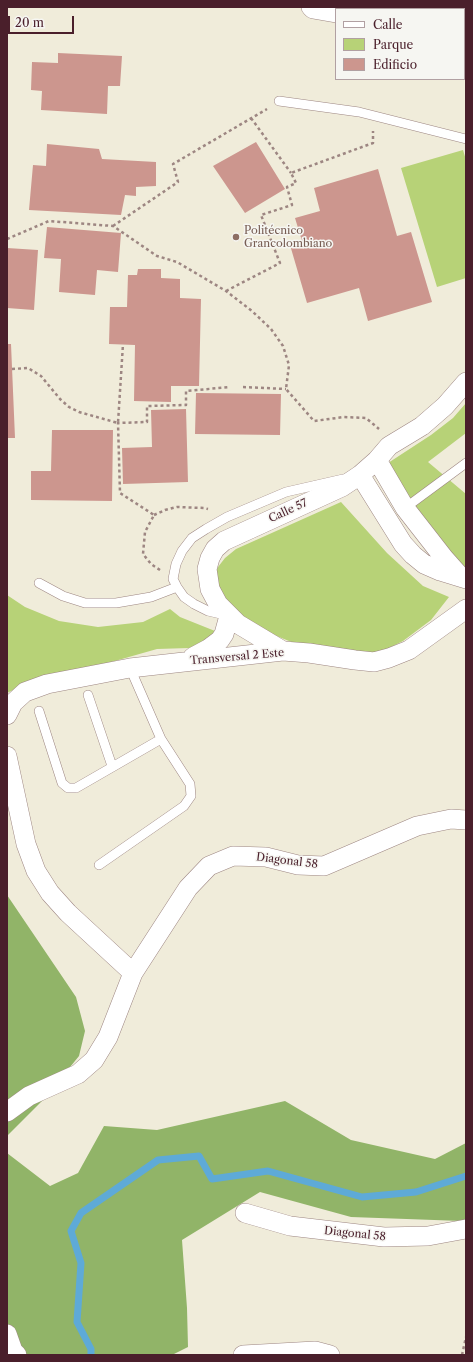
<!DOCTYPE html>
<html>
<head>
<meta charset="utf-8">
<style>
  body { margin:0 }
  #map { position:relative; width:473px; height:1362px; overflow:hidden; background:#f0ecda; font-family:"Libre Caslon Text",serif }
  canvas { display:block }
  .frame { position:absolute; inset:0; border:8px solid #4a1f2b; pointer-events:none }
  .legend { position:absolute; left:335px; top:8px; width:130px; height:72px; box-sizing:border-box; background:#f6f6f2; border:1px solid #b1a0a2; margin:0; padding:5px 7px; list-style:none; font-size:12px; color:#4a1f2b }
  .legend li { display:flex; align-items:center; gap:8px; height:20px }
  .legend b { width:20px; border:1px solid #b1a0a2 }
  .scale { position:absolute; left:8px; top:16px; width:66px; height:18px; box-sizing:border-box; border:2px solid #4a1f2b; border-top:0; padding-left:5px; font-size:12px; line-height:14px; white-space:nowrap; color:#4a1f2b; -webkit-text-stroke:3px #f6f6f2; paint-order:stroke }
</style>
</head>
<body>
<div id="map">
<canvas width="473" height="1362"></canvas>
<div class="frame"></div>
<ul class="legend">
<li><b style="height:5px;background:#fff"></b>Calle</li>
<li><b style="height:11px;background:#b7d277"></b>Parque</li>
<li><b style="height:11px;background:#cc968e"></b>Edificio</li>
</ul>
<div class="scale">20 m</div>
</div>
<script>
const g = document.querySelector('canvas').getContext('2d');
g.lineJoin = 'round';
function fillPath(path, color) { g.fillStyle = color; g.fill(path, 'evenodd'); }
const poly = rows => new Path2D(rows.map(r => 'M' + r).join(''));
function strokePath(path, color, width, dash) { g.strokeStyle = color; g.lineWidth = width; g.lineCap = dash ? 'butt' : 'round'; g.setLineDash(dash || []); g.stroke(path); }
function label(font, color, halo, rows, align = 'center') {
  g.font = font + ' "Libre Caslon Text",serif'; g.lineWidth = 3; g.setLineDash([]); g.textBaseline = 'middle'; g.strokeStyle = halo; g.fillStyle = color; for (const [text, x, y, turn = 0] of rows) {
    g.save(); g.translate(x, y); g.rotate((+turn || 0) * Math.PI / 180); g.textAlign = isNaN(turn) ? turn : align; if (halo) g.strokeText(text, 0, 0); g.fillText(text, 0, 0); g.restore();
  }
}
fillPath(poly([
  [463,150,466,160,466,278,437,287,401,168],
  [466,403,466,433,428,462,466,494,466,568,454,563,385,465,431,435,453,418],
  [341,502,387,553,423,586,449,597,431,620,403,641,379,653,349,654,304,647,259,629,228,609,213,581,218,567,225,558,236,549],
  [7,595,25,607,59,621,98,627,143,622,170,609,180,617,215,631,204,643,189,648,157,649,13,690,7,693]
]), '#b7d277');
fillPath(poly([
  [396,7,466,7,466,36,464,35,464,9,404,9],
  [7,895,76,997,85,1031,79,1056,45,1098,7,1136],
  [285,1101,351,1140,435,1159,466,1143,466,1220,462,1221,351,1217,260,1192,182,1240,187,1308,188,1347,172,1355,7,1355,7,1153,50,1186,78,1173,104,1126,157,1130]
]), '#91b468');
strokePath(poly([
  [91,1355,91,1349,77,1322,81,1263,71,1231,81,1213,158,1160,199,1156,212,1179,268,1171,362,1197,416,1192,466,1176]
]), '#5eaad7', 7);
fillPath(poly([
  [58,53,122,56,120,86,108,86,107,114,41,110,42,91,31,90,32,62,58,63],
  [256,142,285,189,245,213,213,166],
  [47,144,99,149,102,159,156,162,156,186,136,187,136,196,125,195,121,215,29,210,33,165,46,166],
  [378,169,397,236,411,232,432,302,368,321,359,288,307,303,290,245,302,241,295,218,320,211,314,188],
  [47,227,121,233,118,272,97,270,95,295,59,292,61,259,44,258],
  [7,248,38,250,34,310,7,308],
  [138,269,161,269,161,278,180,279,180,298,201,299,199,386,171,386,171,402,134,401,135,345,109,344,110,307,127,307,128,275,137,275],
  [7,344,11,344,15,438,7,438],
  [196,393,281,394,280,435,195,434],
  [186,409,188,482,123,484,122,448,152,447,151,410],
  [52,430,113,430,112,501,31,500,31,471,51,471]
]), '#cc968e');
const service = poly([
  [279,101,359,112,466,139],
  [405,508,466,463],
  [39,583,63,596,85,603,116,603,151,597,177,587],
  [225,615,208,611,194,604,184,597,177,587,173,579,176,564,182,551,192,538,206,529,227,517,286,492,343,479],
  [88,695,112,766],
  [39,711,62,783,68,788,76,788,161,739,130,668],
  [99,865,184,806,191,796,190,784,161,739]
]);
const minor = poly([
  [311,7,313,9,336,13],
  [464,53,466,54],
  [377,460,405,508,444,558,460,576],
  [360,475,403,544,413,555,424,564,440,571,466,579],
  [283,651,238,624,218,604,210,589,207,569,210,558,215,549,224,541,342,487,360,475,377,460,389,446,422,426,445,406,466,382],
  [193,657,208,649,220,640,224,634,229,616],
  [7,715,13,703,25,692,47,684,130,668,283,651,309,653,355,660,374,662,389,658,409,650,466,609],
  [7,756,26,844,36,871,50,893,68,913,133,973],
  [7,1112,29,1096,78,1074,94,1060,108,1037,133,973,188,888,209,866,233,856,266,857,298,865,324,866,417,826,451,819,466,820],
  [245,1213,290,1226,384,1237,428,1236,466,1229],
  [7,1334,13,1351,17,1355],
  [243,1355,315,1351,330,1355]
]);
strokePath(service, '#9d8682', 10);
strokePath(minor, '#9d8682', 20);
strokePath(poly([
  [251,118,291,173],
  [113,226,178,182,173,164,267,109],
  [7,239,49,221,113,226,157,256,177,262,226,291,252,311,271,329,283,346,289,365,286,389,314,421,344,417,366,418,379,429],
  [226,291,280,263,261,215,292,205,287,187,296,183,291,173,373,143,373,131],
  [12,369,28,368,41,376,60,399,69,407,79,412,118,423,123,344],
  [243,387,286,389],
  [154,515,165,510,177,507,204,508,208,509],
  [160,570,151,564,143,554,145,532,154,515,120,493,118,423,147,422,147,406,186,405,186,391,230,387],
  [462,1355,466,1337]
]), '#9d8682', 2.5, [3, 3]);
strokePath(service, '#fff', 9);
strokePath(minor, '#fff', 19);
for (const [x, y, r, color] of [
  [236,237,4,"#8d6e63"]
]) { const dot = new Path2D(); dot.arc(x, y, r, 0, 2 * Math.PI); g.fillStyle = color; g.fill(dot); strokePath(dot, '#f6f6f2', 1.5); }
label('11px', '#785e54', '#f6f6f2', [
  ["Politécnico",244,231],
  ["Grancolombiano",244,244]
], 'left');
label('11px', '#4a1f2b', '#f6f6f2', [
  ["Calle 57",288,511,-25],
  ["Transversal 2 Este",237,657,-5],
  ["Diagonal 58",287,861,7],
  ["Diagonal 58",355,1234,6]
]);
</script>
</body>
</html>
